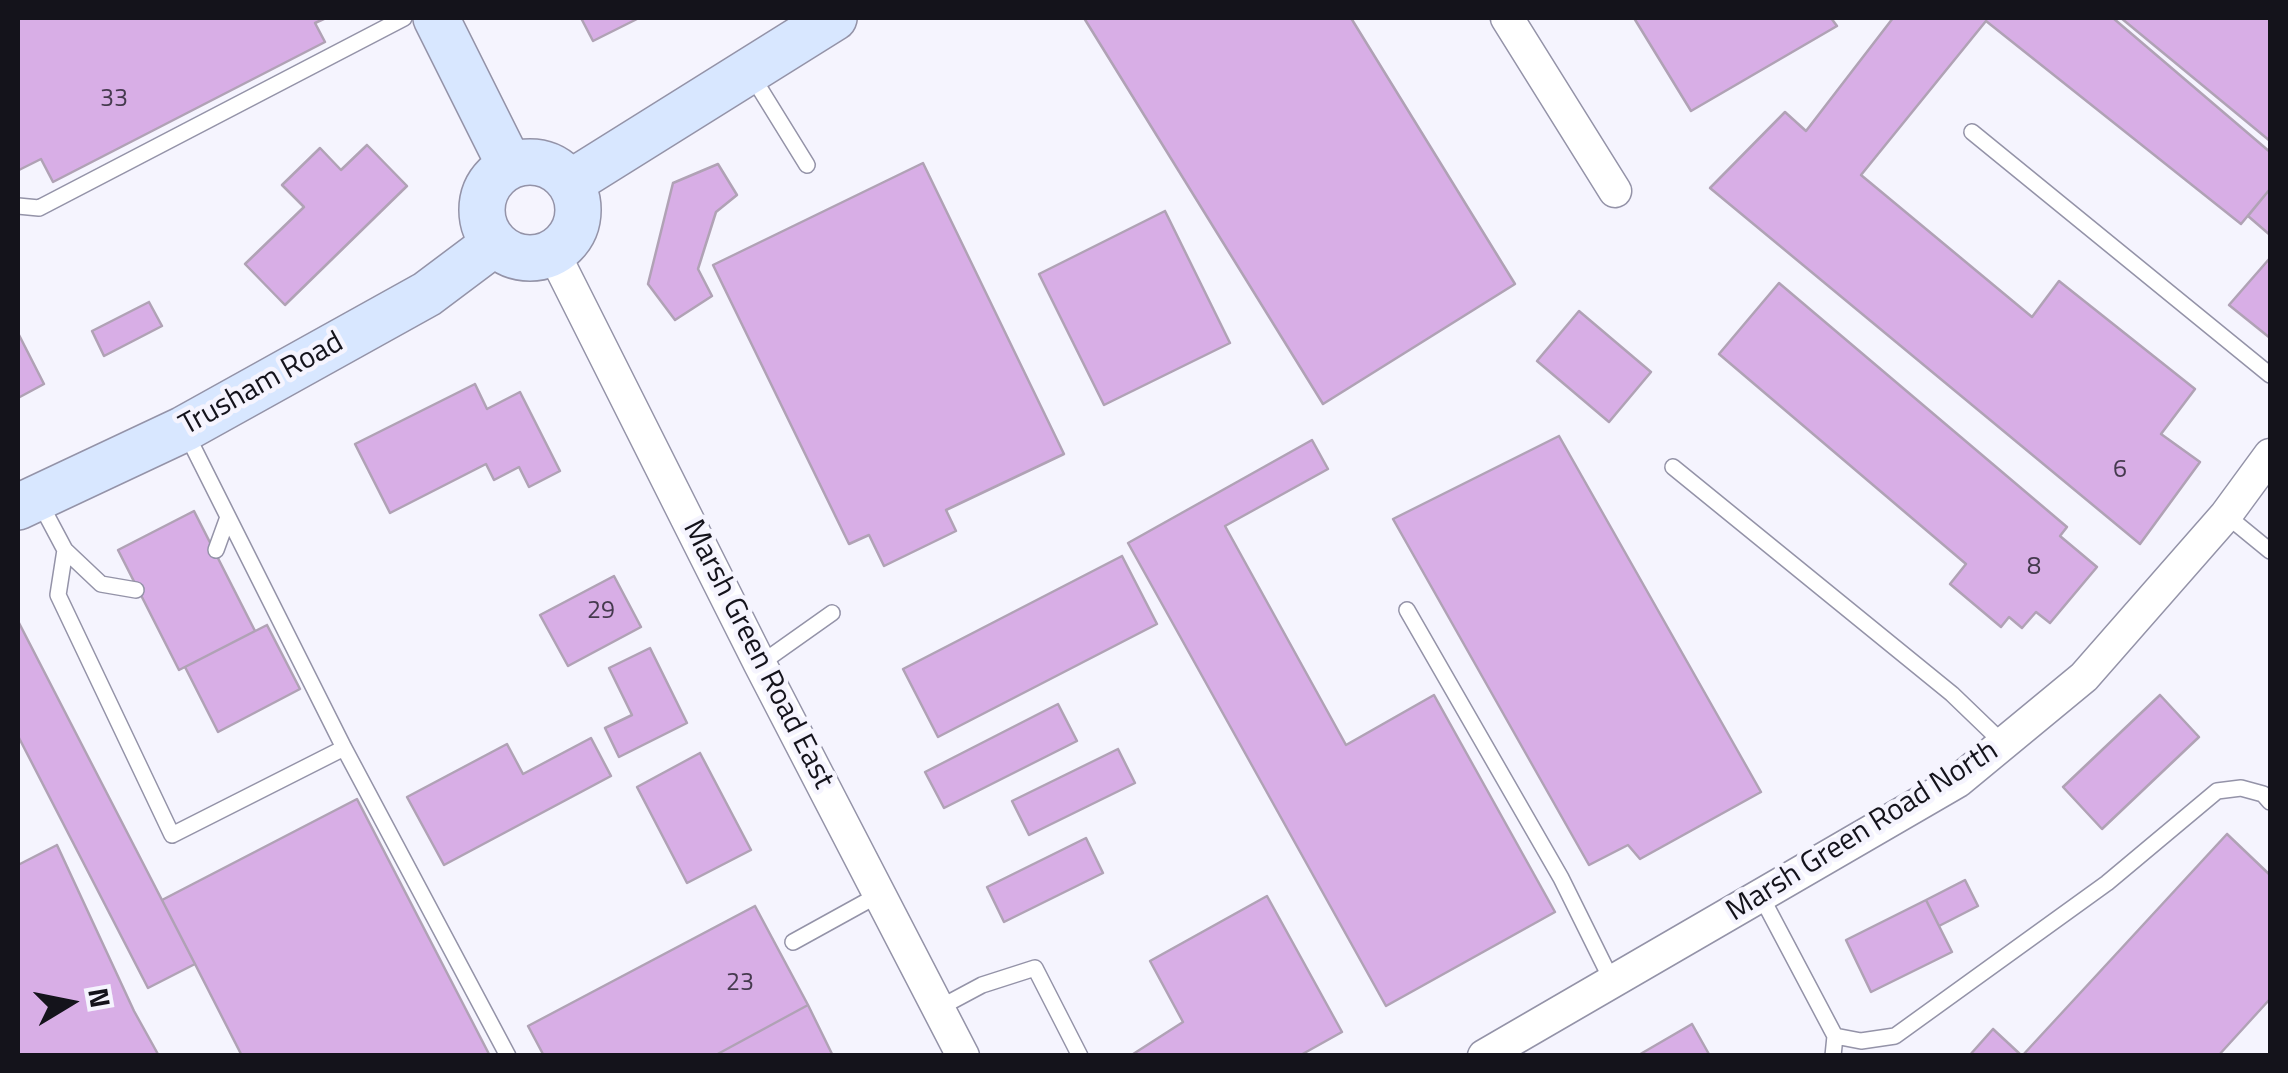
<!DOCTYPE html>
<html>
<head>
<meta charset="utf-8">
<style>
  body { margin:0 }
  #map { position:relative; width:2288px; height:1073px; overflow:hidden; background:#f5f4fe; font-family:"Titillium Web",sans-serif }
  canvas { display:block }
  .frame { position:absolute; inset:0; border:20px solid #14131b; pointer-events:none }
  .north { position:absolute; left:20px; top:953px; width:100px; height:100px; -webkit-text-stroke:8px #f5f4fe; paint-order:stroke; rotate:80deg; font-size:28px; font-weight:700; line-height:40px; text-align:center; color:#14131b }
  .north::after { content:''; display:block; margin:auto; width:35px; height:45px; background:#14131b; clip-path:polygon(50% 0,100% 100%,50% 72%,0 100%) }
</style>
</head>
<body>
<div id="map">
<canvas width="2288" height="1073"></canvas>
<div class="frame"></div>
<div class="north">N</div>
</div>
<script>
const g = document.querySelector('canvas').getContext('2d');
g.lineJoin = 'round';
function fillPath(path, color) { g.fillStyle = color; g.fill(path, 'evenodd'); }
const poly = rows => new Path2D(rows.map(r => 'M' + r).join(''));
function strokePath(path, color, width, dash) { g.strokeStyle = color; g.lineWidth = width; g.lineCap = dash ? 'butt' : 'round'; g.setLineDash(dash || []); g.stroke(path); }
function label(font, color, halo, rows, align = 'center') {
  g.font = font + ' "Titillium Web",sans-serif'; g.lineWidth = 9; g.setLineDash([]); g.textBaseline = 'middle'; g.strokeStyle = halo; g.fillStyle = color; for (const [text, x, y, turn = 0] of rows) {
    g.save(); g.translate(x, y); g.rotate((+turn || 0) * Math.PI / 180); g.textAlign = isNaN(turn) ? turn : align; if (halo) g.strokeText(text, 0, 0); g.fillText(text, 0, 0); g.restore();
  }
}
const building = poly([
  [18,18,326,18,315,23,325,42,53,182,41,159,19,170,18,167,18,18],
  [581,18,639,18,593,41,581,18],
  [1084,18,1351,18,1515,284,1323,404,1084,18],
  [1634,18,1831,18,1837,26,1691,111,1634,18],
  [1893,18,2113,18,2270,152,2270,189,2241,224,1986,21,1861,175,2032,317,2059,281,2195,389,2161,434,2200,462,2140,544,1710,188,1785,112,1806,131,1893,18],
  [2121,18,2270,18,2270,141,2121,18],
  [367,145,407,186,285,305,245,264,304,207,282,185,320,148,341,170,367,145],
  [923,163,1064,454,946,510,956,531,884,566,869,535,849,544,713,265,923,163],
  [718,164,737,195,716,212,698,269,712,296,675,320,648,284,673,183,718,164],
  [2270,189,2270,235,2248,216,2270,189],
  [1165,211,1230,343,1104,405,1039,274,1165,211],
  [2270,258,2270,338,2229,305,2270,258],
  [1779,283,2067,527,2060,536,2097,567,2050,623,2036,612,2022,628,2009,617,2001,627,1950,584,1966,564,1719,354,1779,283],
  [149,302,162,326,104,356,92,331,149,302],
  [1579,311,1651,372,1609,422,1537,361,1579,311],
  [18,333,44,384,18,398,18,333],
  [475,384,487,409,520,392,560,471,529,487,519,467,494,480,486,464,390,513,355,444,475,384],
  [1559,436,1761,792,1640,859,1628,845,1589,865,1393,519,1559,436],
  [1312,440,1328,469,1225,526,1346,745,1434,695,1555,912,1386,1006,1128,543,1312,440],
  [194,511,255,631,179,670,118,550,194,511],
  [1122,556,1157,624,938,737,903,669,1122,556],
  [614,576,641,627,568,666,540,615,614,576],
  [18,621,195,964,148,988,18,736,18,621],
  [267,625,300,689,218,732,185,667,267,625],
  [650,648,687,723,619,757,605,728,632,715,609,668,650,648],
  [2160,695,2199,737,2102,829,2063,787,2160,695],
  [1058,704,1077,741,944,808,925,772,1058,704],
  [591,738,611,776,444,865,407,797,507,744,523,774,591,738],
  [1118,749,1135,783,1029,835,1012,801,1118,749],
  [700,753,751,850,687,883,637,787,700,753],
  [357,799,490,1056,242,1056,195,964,162,900,357,799],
  [2227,834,2270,875,2270,999,2218,1056,2022,1056,2227,834],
  [1086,838,1103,873,1004,922,987,887,1086,838],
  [57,845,134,1011,159,1056,18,1056,18,865,57,845],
  [1965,880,1978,906,1939,926,1926,900,1965,880],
  [1267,896,1342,1032,1299,1056,1130,1056,1183,1022,1150,961,1267,896],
  [1926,900,1952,952,1871,992,1846,940,1926,900],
  [755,906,808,1005,714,1056,544,1056,528,1026,755,906],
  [808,1005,833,1056,714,1056,808,1005],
  [1692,1024,1710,1056,1637,1056,1692,1024],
  [1993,1029,2021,1055,2022,1056,1969,1056,1993,1029]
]);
fillPath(building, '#d8aee6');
strokePath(building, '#b0a2b5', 2.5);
const lane = poly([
  [752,76,807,165],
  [1972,132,2270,375],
  [18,206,39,208,404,18],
  [186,433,344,748,508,1056],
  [1673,467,1952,694,2005,745],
  [40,503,65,550,58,595,172,835,344,748],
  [2226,515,2270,551],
  [65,550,101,584,136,590],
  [216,550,228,517],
  [1407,610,1561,878,1613,983],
  [760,664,832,613],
  [1762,898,1835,1036,1833,1056],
  [793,942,880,894],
  [939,1008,982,985,1035,968,1080,1056],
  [1835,1036,1861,1041,1895,1036,2107,883,2217,791,2241,788,2263,794,2270,802]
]);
const street = poly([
  [1507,18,1615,191],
  [553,252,760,664,963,1056],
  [1484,1056,1958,781,2084,677,2226,515,2270,455]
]);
const secondary = poly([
  [436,18,510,166],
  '482 210a48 48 0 1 1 96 0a48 48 0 1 1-96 0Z',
  [570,183,834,18],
  [18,507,184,429,427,294,495,243]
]);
strokePath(lane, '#9493a8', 18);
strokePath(street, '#9493a8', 35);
strokePath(secondary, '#9493a8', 48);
strokePath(lane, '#fff', 15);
strokePath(street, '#fff', 32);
strokePath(secondary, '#d8e7ff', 45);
label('25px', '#453a4e', null, [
  ["33",114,100],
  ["6",2120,471],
  ["8",2034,568],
  ["29",601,612],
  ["23",740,984]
]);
label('30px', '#14131b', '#f5f4fe', [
  ["Trusham Road",262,385,-29],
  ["Marsh Green Road East",757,655,63],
  ["Marsh Green Road North",1863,832,-32]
]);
</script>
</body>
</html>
